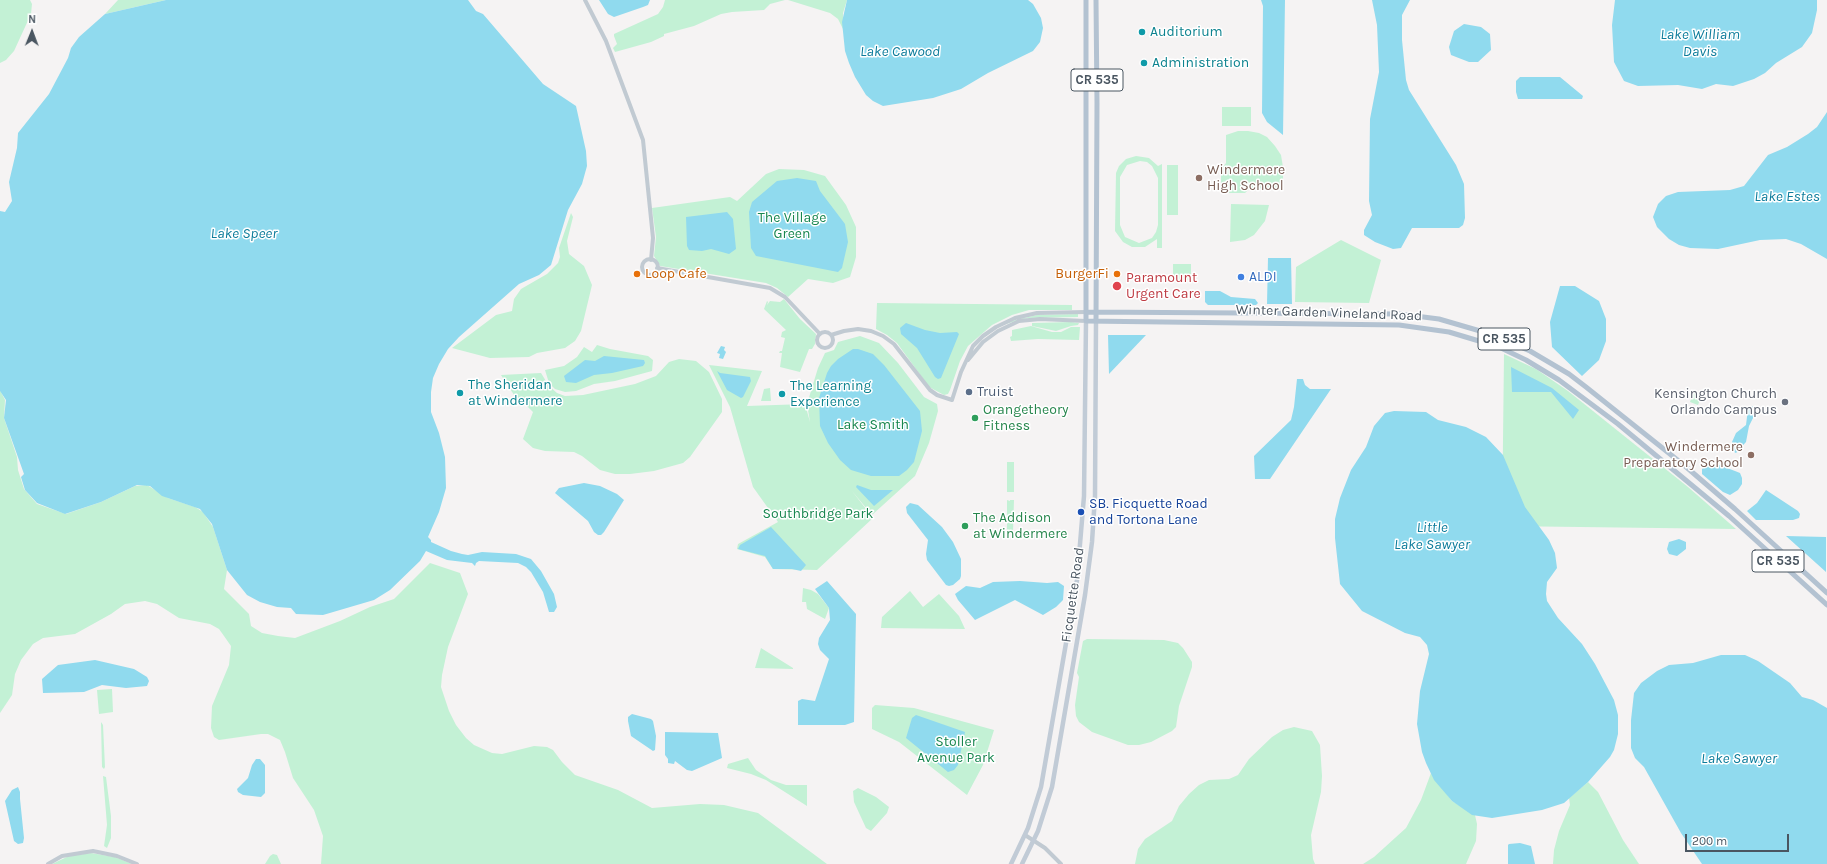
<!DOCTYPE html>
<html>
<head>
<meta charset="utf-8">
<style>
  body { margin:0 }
  #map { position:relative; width:1827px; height:864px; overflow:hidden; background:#f5f3f3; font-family:Karla,sans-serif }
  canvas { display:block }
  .north { position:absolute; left:12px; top:12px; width:40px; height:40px; -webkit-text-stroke:3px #fff; paint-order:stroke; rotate:1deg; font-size:11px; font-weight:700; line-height:16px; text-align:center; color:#4a5661 }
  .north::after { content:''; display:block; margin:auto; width:14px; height:18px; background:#4a5661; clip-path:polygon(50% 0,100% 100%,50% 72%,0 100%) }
  .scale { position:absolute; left:1685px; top:834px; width:104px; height:18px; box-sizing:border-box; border:2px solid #4a5661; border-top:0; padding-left:5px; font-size:12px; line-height:14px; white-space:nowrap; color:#4a5661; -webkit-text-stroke:3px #fff; paint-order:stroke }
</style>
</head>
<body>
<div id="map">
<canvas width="1827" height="864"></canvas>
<div class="north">N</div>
<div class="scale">200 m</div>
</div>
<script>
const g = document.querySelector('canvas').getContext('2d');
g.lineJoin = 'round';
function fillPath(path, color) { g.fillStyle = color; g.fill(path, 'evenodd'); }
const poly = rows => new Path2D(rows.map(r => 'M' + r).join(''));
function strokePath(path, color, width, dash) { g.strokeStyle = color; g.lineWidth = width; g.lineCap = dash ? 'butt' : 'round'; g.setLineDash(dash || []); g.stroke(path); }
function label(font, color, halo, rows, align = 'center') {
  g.font = font + ' Karla,sans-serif'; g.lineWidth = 3; g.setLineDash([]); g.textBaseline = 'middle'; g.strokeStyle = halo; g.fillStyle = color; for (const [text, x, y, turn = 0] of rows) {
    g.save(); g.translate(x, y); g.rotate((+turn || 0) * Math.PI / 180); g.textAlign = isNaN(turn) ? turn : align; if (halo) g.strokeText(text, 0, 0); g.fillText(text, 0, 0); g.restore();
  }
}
fillPath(poly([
  [0,0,30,0,32,4,31,14,14,51,6,60,0,63],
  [118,0,166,0,105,14],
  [665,0,785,0,770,4,764,10,732,12,721,14,694,26,664,34,664,36,651,42,615,52,613,48,617,44,614,36,614,34,658,14,663,7],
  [788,0,847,0,843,13,843,29,838,19,830,13],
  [1222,107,1251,107,1251,126,1222,126],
  [1238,131,1248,131,1259,133,1267,137,1275,146,1281,155,1283,167,1283,179,1279,189,1250,188,1245,193,1227,193,1221,187,1221,169,1226,163,1226,135],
  [1136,156,1149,158,1158,166,1162,164,1162,248,1157,248,1157,239,1145,247,1132,247,1123,242,1115,231,1116,173,1119,166,1126,159],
  [1140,161,1147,162,1152,166,1158,178,1158,225,1156,232,1152,238,1139,243,1125,237,1120,225,1120,177,1127,165],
  [1167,165,1178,165,1178,215,1167,215],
  [779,169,804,170,825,176,846,205,856,227,856,257,850,277,833,283,808,279,788,297,777,288,766,283,660,266,654,256,656,237,652,208,730,197,737,201,766,174],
  [1231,204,1269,205,1265,221,1254,235,1245,240,1230,242],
  [571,213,573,217,567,241,569,254,584,266,592,285,581,331,575,341,565,348,537,353,529,357,490,358,452,348,496,315,512,311,514,299,521,289,547,274,558,263,560,257,559,248],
  [1341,240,1381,260,1369,303,1295,302,1296,267],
  [1173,264,1191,264,1191,280,1173,280],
  [784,299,800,319,816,334,815,344,812,349,809,349,800,372,780,367,782,353,779,353,780,351,782,351,785,338,781,337,782,332,786,330,764,309,767,301,768,302,767,305,770,301,780,302],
  [877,303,1072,305,1072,310,1029,310,1012,315,992,325,968,346,960,361,950,390,948,394,944,395,929,387,897,343,887,335,876,329],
  [1078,314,1078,317,1028,318,1002,325,1011,321,1037,315],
  [1071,322,1079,323,1078,325,1071,326,1056,331,1032,326,1032,323],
  [1031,326,1052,332,1061,332,1071,327,1080,327,1079,340,1038,339,1011,341,1010,337,1012,336,1012,330],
  [860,336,879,343,898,363,924,397,937,404,938,411,929,443,915,476,872,515,852,491,873,518,817,570,773,569,765,557,737,549,738,544,778,522,753,487,730,407,709,365,762,371,747,406,805,404,810,422,807,404,818,368,825,353,834,350,838,342],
  [597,345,610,349,648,356,653,360,652,371,615,381,594,384,576,391,565,392,555,389,549,383,545,370,564,366,577,357,584,347,592,352],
  [1504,354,1536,369,1568,391,1688,487,1736,529,1502,526],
  [679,359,696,361,709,372,722,399,722,412,690,457,683,463,654,471,630,474,615,474,600,470,582,456,574,452,545,451,533,448,523,439,533,412,526,405,518,401,501,375,541,373,549,386,557,393,565,396,583,395,635,384,656,376,669,362],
  [770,388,771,401,761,401,764,389],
  [0,390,5,400,4,418,17,457,18,470,24,489,37,504,66,514,101,502,135,486,147,485,168,498,195,507,203,512,213,527,227,570,224,589,249,614,251,626,262,633,278,636,295,638,340,621,370,607,394,599,430,563,460,573,468,594,448,647,442,675,441,687,449,711,456,725,466,738,474,745,492,753,502,754,534,746,547,747,553,750,562,762,575,775,618,790,652,808,700,804,724,805,758,813,827,864,321,864,323,836,314,810,293,778,285,752,280,740,268,734,261,734,219,740,214,737,211,728,212,706,229,665,231,646,224,636,219,629,210,624,179,618,157,604,145,601,125,604,111,614,75,634,43,638,33,644,21,660,15,674,12,695,0,713],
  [1694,391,1702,394,1698,405,1690,402],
  [1007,462,1014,462,1014,492,1007,492],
  [1007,500,1010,501,1010,500,1014,500,1013,531,1007,530],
  [803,588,811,590,818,594,829,608,825,619,807,609,806,602,802,602],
  [910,591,923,607,939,594,959,616,965,629,881,628,882,617],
  [1087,639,1164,640,1178,643,1183,648,1192,662,1192,667,1179,706,1176,727,1172,731,1151,742,1139,745,1128,745,1092,732,1079,722,1076,716,1075,705,1079,677,1077,673,1083,641],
  [761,648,793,668,793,669,755,668],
  [112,689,113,712,99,714,97,690],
  [875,705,914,708,994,730,983,765,967,795,899,742,872,729,872,708],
  [101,722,103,725,105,767,104,769,102,767],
  [1294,727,1312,731,1320,745,1322,776,1321,792,1311,835,1313,859,1315,864,1135,864,1138,849,1145,839,1172,821,1179,806,1189,794,1199,785,1209,780,1229,779,1238,775,1249,759,1272,737,1283,730],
  [748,758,756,770,771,780,786,785,807,785,807,806,766,780,751,774,727,768,728,764],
  [1431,773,1452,801,1475,815,1477,824,1476,841,1466,864,1363,864,1374,857,1406,828,1421,800],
  [103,776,106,777,111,816,111,838,107,848,104,846,107,825],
  [1588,782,1598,792,1623,840,1639,864,1553,864,1554,850,1559,831,1570,805,1569,798],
  [858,788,876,797,889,807,887,813,871,831,866,828,854,802,853,791],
  [91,853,115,857,132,864,52,864,69,856],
  [273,854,277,855,281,864,265,864,270,856]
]), '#c3f1d5');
fillPath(poly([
  [166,0,468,0,476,11,483,14,543,84,576,106,586,151,587,166,582,184,568,210,551,265,539,275,519,284,459,337,448,349,439,364,433,378,431,392,431,412,439,433,445,457,446,488,439,512,428,537,431,540,431,542,451,551,462,554,468,555,482,552,516,554,531,559,541,571,554,594,557,607,554,612,549,612,543,592,531,572,526,567,518,563,479,561,476,563,475,566,472,563,447,560,426,551,420,561,390,590,374,600,323,615,296,614,291,608,277,607,260,602,247,595,227,570,212,524,200,509,162,496,150,486,137,485,101,502,65,514,37,503,25,490,21,477,24,474,4,418,6,400,0,391,0,211,5,212,12,201,9,182,17,148,18,133,49,94,68,58,71,48,79,37,105,14],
  [599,0,650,0,648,5,643,7,614,17,608,14],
  [847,0,1028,0,1033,4,1041,18,1043,28,1040,42,1033,51,988,73,961,89,933,98,883,106,873,101,866,95,855,77,849,63,845,51,842,22],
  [1261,0,1285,0,1283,135,1267,122,1262,113,1263,6],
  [1372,0,1410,0,1402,15,1402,40,1406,80,1409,90,1456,165,1464,184,1465,218,1463,225,1459,228,1412,228,1401,248,1393,249,1375,242,1364,235,1364,230,1372,215,1369,201,1370,119,1379,72,1377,25],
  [1615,0,1817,0,1817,10,1812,33,1802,47,1776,63,1765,73,1754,79,1733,86,1716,84,1702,89,1678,85,1638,86,1624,81,1614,62,1612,25],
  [1464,24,1481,27,1490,34,1491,50,1478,62,1469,62,1451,55,1449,47,1454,31],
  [1520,77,1560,77,1583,96,1582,99,1518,99,1516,92,1516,81],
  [1827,112,1827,259,1801,244,1786,239,1760,240,1718,249,1690,248,1679,245,1669,239,1657,227,1653,217,1658,204,1666,196,1678,192,1730,190,1744,186,1768,155,1787,147,1808,134,1817,127],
  [797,178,816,181,820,191,845,224,848,242,842,268,838,272,756,256,751,248,749,212,752,202,777,181],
  [727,212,733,219,736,249,729,254,711,249,702,251,689,250,687,246,686,217],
  [1268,258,1291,258,1292,304,1267,304],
  [1560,286,1575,286,1599,301,1606,319,1606,341,1599,360,1582,376,1552,347,1550,322],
  [1205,291,1220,291,1231,297,1255,299,1258,303,1256,305,1208,305,1205,302],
  [906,323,925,330,940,333,957,332,959,334,941,378,938,379,935,377,917,348,901,334,900,328],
  [1108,335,1146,335,1109,374],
  [721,346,725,347,724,350,726,352,723,359,719,358,720,354,717,353],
  [853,349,858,349,873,354,884,365,920,411,922,431,914,462,907,470,899,476,871,476,851,470,840,460,828,443,820,426,819,398,827,373,831,366,838,359],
  [604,356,644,360,645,363,643,366,612,373,594,375,576,383,566,382,564,376,585,360,595,361],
  [1511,367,1552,388,1579,410,1573,419,1551,392,1512,392],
  [717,371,720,373,750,377,751,381,743,397,741,398,727,390],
  [1297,379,1303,379,1305,385,1310,389,1331,389,1270,479,1255,479,1254,456,1291,420,1294,407],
  [1751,406,1756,408,1756,412,1749,426,1746,442,1736,453,1732,451,1732,442,1736,433,1746,425,1748,409],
  [1394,411,1426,412,1438,420,1466,427,1486,437,1503,455,1525,507,1549,540,1555,553,1557,568,1547,582,1546,594,1547,601,1558,618,1582,644,1595,664,1614,700,1618,715,1618,734,1614,750,1610,757,1588,782,1564,803,1542,810,1492,818,1472,815,1452,801,1434,780,1426,763,1422,752,1417,724,1420,691,1429,654,1427,645,1420,637,1405,633,1362,611,1340,584,1335,538,1335,519,1340,498,1351,470,1366,447,1374,426,1385,413],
  [1719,465,1735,471,1740,473,1742,478,1742,484,1738,490,1730,495,1723,492,1702,474,1702,469,1706,466],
  [584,483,600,486,617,494,624,500,604,532,601,535,598,535,594,532,588,521,555,493,559,488],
  [857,485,871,490,893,490,874,506,856,487],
  [1766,490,1798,511,1800,514,1799,518,1793,520,1756,520,1747,511,1757,503],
  [910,503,918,505,942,527,953,542,961,559,961,576,960,579,953,585,949,586,946,585,927,560,926,554,928,540,907,513,906,507],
  [771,527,806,565,801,571,792,569,773,569,765,556,738,549,740,545],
  [1786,536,1826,537,1826,572],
  [1679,539,1686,542,1686,549,1677,556,1669,554,1667,549,1669,542],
  [827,581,856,614,854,722,845,725,798,725,798,701,802,699,815,701,829,659,820,650,818,644,819,638,830,620,829,608,815,589],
  [1020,581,1047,583,1058,582,1064,586,1063,600,1056,607,1043,615,1015,600,975,620,958,600,955,594,966,586,980,588,993,582],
  [1721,655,1745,655,1758,661,1790,683,1802,697,1813,700,1827,708,1827,864,1702,864,1681,833,1644,767,1635,758,1631,748,1631,720,1634,693,1641,683,1657,671,1669,665,1693,663],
  [95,660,134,669,147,677,149,681,147,686,126,688,102,685,84,692,43,693,42,679,58,665],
  [632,714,651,719,653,721,656,736,655,750,653,751,631,736,628,721,628,717],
  [916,715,965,732,958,765,954,770,948,772,906,738,912,718],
  [665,732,718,733,722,758,692,771,687,770,675,761,674,764,668,763,668,759,665,755],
  [256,759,260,759,265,765,265,793,261,797,243,795,238,792,237,789,248,778,252,765],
  [18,787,20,792,20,799,24,838,23,843,18,844,14,841,5,801,12,790],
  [1520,843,1531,846,1535,864,1508,864,1508,845,1509,844]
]), '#90daee');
strokePath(poly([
  [585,0,606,41,643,140,653,238,651,260],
  '642 267a8 8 0 1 1 16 0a8 8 0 1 1-16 0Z',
  [657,268,770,288,785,297,820,334],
  '817 340a8 8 0 1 1 16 0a8 8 0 1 1-16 0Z',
  [831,335,844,331,858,329,871,331,883,336,894,344,930,390,937,395,952,400,961,372,973,346,983,336,996,327,1015,318,1037,313,1086,312],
  [968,360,983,342,998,331,1019,321,1040,319,1086,321],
  [1025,835,1045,848,1061,864],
  [48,864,62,856,93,851,117,856,137,864]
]), '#c1cad2', 4);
strokePath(poly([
  [1011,864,1028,828,1041,787,1077,580,1084,496,1086,321],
  [1022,864,1038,831,1052,787,1085,595,1092,542,1095,496,1096,321]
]), '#c1cbd6', 4.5);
strokePath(poly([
  [1086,0,1086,321,1399,325,1449,332,1499,347,1526,360,1559,380,1618,424,1729,516,1827,605],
  [1096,0,1097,103,1096,321],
  [1086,312,1400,314,1439,319,1487,333,1530,351,1569,374,1586,387,1685,466,1735,509,1827,593]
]), '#b3c2d1', 5);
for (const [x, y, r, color] of [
  [1142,32,4,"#0f9aa8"],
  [1144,63,4,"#0f9aa8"],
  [1199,178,4,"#8d6e63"],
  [637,274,4,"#e8710a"],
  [1117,274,4,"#e8710a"],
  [1241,277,4,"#3f7fe0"],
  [1117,286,5,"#e0444e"],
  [969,392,4,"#5c6f8a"],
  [460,393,4,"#0f9aa8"],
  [782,394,4,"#0f9aa8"],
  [1785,402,4,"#6b7280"],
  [975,418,4,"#2e9e5b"],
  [1751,455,4,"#8d6e63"],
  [1081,512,4,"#1a4fb4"],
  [965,526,4,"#2e9e5b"]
]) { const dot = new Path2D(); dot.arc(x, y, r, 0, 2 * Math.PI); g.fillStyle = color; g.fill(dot); strokePath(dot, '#fff', 1.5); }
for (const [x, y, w] of [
  [1097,80,52],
  [1504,339,52],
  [1778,561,52]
]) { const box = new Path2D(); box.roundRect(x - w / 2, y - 11, w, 22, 3); g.fillStyle = '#fff'; g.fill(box); strokePath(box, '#4a5661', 1); }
label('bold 13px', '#4a5661', null, [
  ["CR 535",1097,80],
  ["CR 535",1504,339],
  ["CR 535",1778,561]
]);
label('14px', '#0d838f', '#fff', [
  ["Auditorium",1150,32],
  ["Administration",1152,63],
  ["The Sheridan",468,385],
  ["at Windermere",468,401],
  ["The Learning",790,386],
  ["Experience",790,402]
], 'left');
label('14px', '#785e54', '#fff', [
  ["Windermere",1207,170],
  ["High School",1207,186],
  ["Windermere",1743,447,"right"],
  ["Preparatory School",1743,463,"right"]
], 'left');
label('14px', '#17864f', '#fff', [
  ["The Village",792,218],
  ["Green",792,234],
  ["Lake Smith",873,425],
  ["Southbridge Park",818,514],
  ["Stoller",956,742],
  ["Avenue Park",956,758]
]);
label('14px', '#c56008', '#fff', [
  ["Loop Cafe",645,274],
  ["BurgerFi",1109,274,"right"]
], 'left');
label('14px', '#366cbe', '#fff', [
  ["ALDI",1249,277]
], 'left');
label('14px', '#be3a42', '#fff', [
  ["Paramount",1126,278],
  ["Urgent Care",1126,294]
], 'left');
label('14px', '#4a5661', '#fff', [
  ["Winter Garden Vineland Road",1329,313,2],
  ["Ficquette Road",1073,595,-82]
]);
label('14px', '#4e5e75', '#fff', [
  ["Truist",977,392]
], 'left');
label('14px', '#5b616d', '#fff', [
  ["Kensington Church",1777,394],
  ["Orlando Campus",1777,410]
], 'right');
label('14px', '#27864d', '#fff', [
  ["Orangetheory",983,410],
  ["Fitness",983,426],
  ["The Addison",973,518],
  ["at Windermere",973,534]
], 'left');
label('14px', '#164399', '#fff', [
  ["SB. Ficquette Road",1089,504],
  ["and Tortona Lane",1089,520]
], 'left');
label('italic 15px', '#0c7c9b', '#fff', [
  ["Lake William",1700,35],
  ["Davis",1700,52],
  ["Lake Cawood",900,52],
  ["Lake Estes",1787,197],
  ["Lake Speer",244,234],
  ["Little",1432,528],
  ["Lake Sawyer",1432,545],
  ["Lake Sawyer",1739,759]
]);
</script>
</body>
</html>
